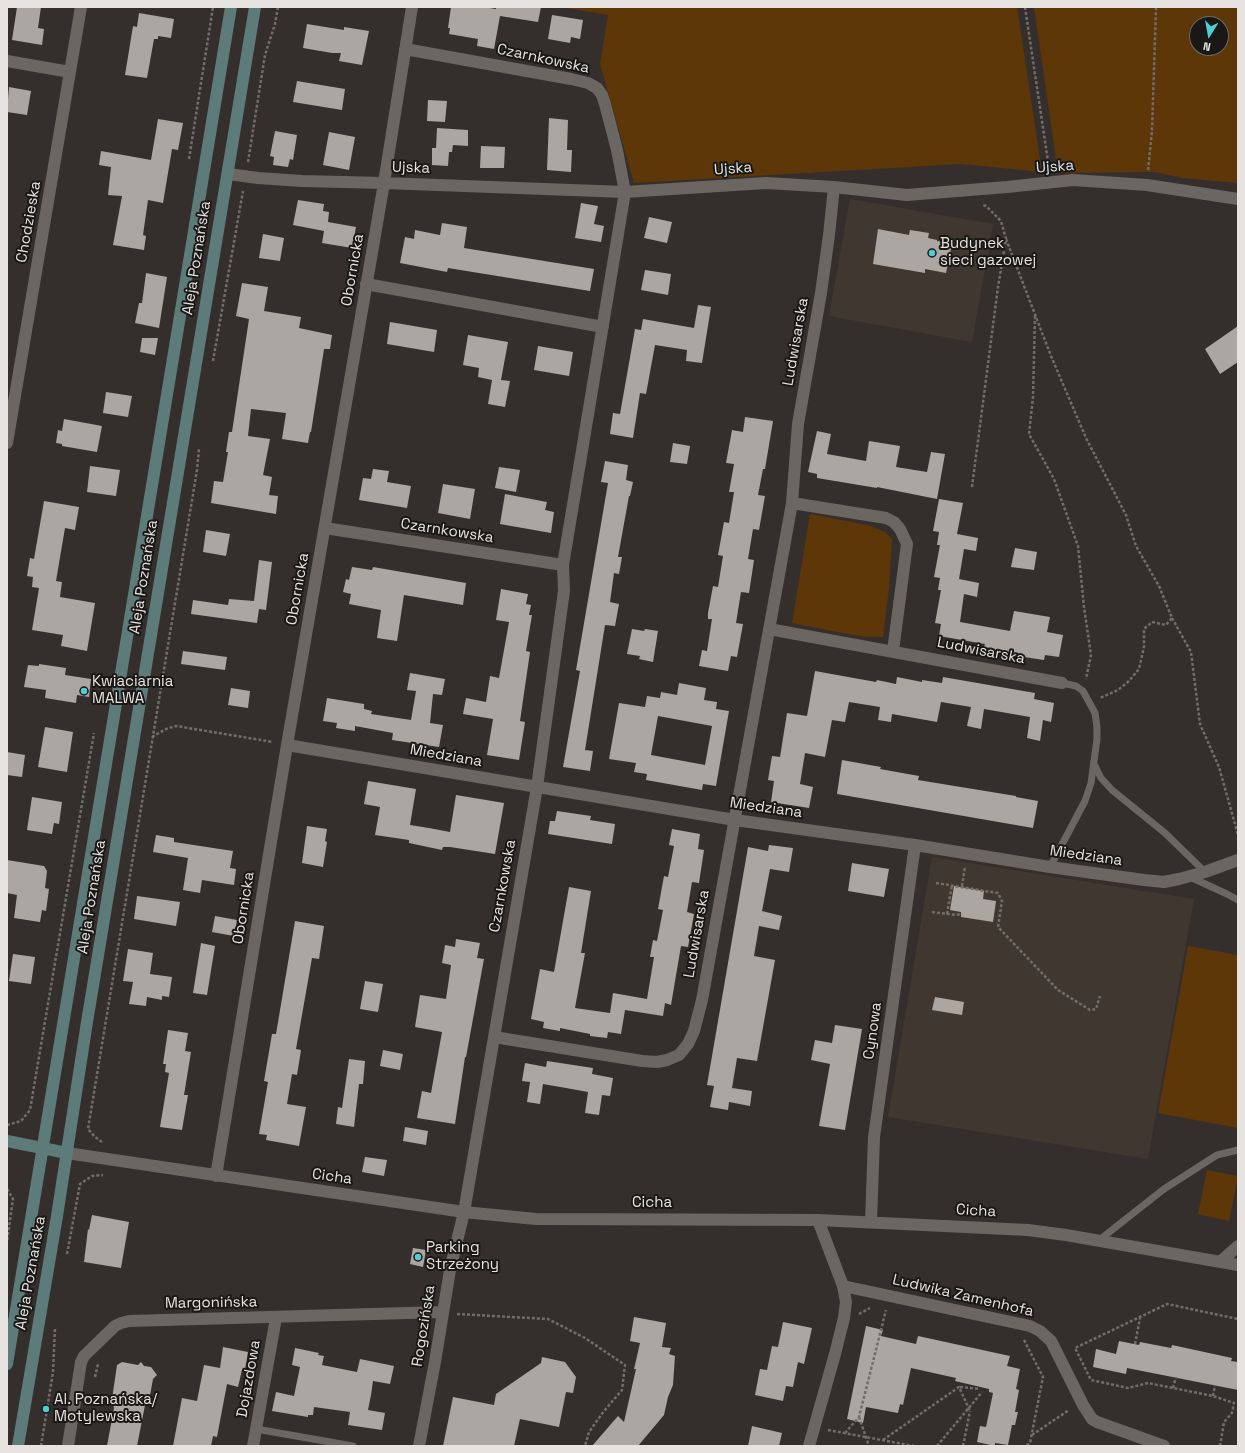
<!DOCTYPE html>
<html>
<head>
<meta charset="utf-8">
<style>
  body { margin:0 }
  #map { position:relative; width:1245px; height:1453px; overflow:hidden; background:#342f2c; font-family:"Space Grotesk",sans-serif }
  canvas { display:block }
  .frame { position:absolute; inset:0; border:8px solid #e6e3e1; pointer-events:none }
  .north { position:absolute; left:1189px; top:16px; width:40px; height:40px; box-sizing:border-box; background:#1a1816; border:1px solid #6c6967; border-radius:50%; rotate:191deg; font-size:11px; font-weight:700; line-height:16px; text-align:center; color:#e6e3e1 }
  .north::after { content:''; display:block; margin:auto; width:14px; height:18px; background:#51ccd2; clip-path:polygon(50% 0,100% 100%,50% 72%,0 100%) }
</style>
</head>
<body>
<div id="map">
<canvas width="1245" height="1453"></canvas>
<div class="frame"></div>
<div class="north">N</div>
</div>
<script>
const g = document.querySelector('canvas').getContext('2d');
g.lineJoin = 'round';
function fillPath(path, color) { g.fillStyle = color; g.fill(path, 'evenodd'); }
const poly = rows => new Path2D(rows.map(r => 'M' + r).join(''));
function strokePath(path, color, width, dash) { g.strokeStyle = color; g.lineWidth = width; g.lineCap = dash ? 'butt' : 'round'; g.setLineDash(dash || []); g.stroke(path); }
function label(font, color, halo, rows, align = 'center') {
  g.font = font + ' "Space Grotesk",sans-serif'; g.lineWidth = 4; g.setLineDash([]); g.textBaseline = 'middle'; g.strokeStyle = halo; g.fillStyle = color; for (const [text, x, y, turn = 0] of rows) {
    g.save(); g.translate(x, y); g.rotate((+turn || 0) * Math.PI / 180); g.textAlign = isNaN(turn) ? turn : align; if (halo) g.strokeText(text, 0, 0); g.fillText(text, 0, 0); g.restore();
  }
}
fillPath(poly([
  [850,199,993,224,972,342,829,316],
  [932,857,1194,899,1148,1159,888,1117]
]), '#403830');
fillPath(poly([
  [561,7,1017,7,1042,172,961,164,634,183,600,64,608,15],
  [1034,7,1238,7,1238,183,1183,178,1155,172,1058,173],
  [1197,24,1221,24,1221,48,1197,48],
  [810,514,867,525,885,532,892,539,889,588,883,637,866,637,837,632,792,623],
  [1188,946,1238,955,1238,1128,1158,1113],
  [1207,1170,1238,1176,1229,1221,1198,1214]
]), '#5e3708');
fillPath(poly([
  [17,7,41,7,38,28,44,29,42,45,12,40],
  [451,7,483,7,496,9,496,7,541,7,538,22,500,16,494,49,477,46,478,39,449,34,450,28,448,28],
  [139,13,174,19,171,38,158,36,158,39,154,39,147,78,125,75,133,26,137,27],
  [552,15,583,20,580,39,571,37,570,43,548,39],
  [307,24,344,30,344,27,369,31,362,65,339,61,341,53,332,53,303,48],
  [297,81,345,89,342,110,293,102],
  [9,87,31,91,27,115,7,112],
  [428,100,447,101,445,122,427,121],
  [549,118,568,120,567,150,572,150,571,172,547,170],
  [158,119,183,123,178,150,172,149,163,203,148,200,143,235,146,236,144,250,113,245,122,196,108,195,111,167,99,165,101,151,151,160],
  [437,128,468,130,468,146,453,145,452,152,449,152,448,166,432,165,432,148,436,148],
  [275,131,297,135,293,160,290,159,288,167,273,165,274,157,270,156],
  [329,132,355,137,349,170,323,165],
  [481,146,505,147,504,168,480,168],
  [298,200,324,204,323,211,329,212,328,222,356,227,352,248,322,243,324,231,293,225],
  [581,203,598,206,594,224,604,226,601,242,575,238],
  [649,217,672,222,667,243,644,238],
  [442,223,467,227,464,248,594,269,590,291,448,268,447,272,400,263,405,237,414,239,415,230,440,235],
  [878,229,909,235,910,230,929,233,928,238,937,240,937,241,952,244,946,273,925,269,925,273,873,264],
  [263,234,284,238,280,261,259,258],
  [645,270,671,274,668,295,641,290],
  [146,273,167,277,159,328,135,323,139,303,142,303],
  [242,283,268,287,264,311,301,317,299,328,332,335,330,349,324,349,311,432,310,432,308,443,282,439,286,413,251,409,248,436,270,439,263,475,272,477,269,495,278,496,276,514,211,503,214,481,223,482,228,452,226,452,229,432,232,432,249,319,236,316],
  [698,305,711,307,702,363,686,361,687,350,655,345,646,394,640,393,633,438,610,434,613,413,620,414,635,329,641,330,643,319,694,328],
  [390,322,437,330,434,352,387,344],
  [1238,326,1238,362,1220,374,1205,349],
  [468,335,508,342,501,380,510,381,505,407,488,404,492,380,478,377,479,368,463,365],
  [142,338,158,338,155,355,140,352],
  [538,346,573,352,569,376,534,370],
  [106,392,132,396,128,417,103,413],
  [745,417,773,421,765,469,763,469,758,495,765,496,759,530,753,529,748,559,754,560,749,593,741,592,736,623,743,624,737,657,731,656,728,671,699,666,702,650,707,651,712,619,708,619,708,613,713,586,718,587,723,556,718,555,724,522,729,523,734,492,729,492,734,464,726,463,732,430,743,432],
  [64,419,102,426,97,452,62,446,62,444,56,443,58,430,62,431],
  [817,431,831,434,827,454,866,461,869,441,900,446,896,467,927,472,931,452,945,454,937,499,877,487,877,488,817,478,817,474,808,472],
  [673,443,690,446,687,464,670,462],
  [605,461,628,465,626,480,633,482,630,496,629,496,618,557,622,557,619,574,614,573,610,602,619,604,615,626,605,625,585,750,593,751,590,771,563,767,580,671,576,670,608,483,601,482],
  [90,466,120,470,116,496,87,492],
  [499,467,520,470,516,492,495,488],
  [373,469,389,471,387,482,411,486,407,508,359,500,363,478,371,479],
  [443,484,475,489,470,519,438,513],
  [505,494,547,502,545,510,554,512,551,533,500,524],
  [939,499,963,503,957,534,978,538,976,551,964,549,959,579,979,583,977,597,964,594,960,622,1010,631,1014,611,1050,617,1047,632,1063,635,1059,657,1045,655,1044,660,991,652,991,648,984,647,985,644,939,636,941,624,935,623,941,590,938,590,940,578,934,577,940,545,937,545,939,532,933,531],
  [44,501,79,507,75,530,65,528,56,581,62,582,60,597,95,603,87,651,61,646,63,635,32,630,39,588,32,587,33,577,27,576,30,558,34,559],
  [206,530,230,534,226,556,203,552],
  [1015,548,1037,552,1034,570,1011,567],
  [259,560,272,562,266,610,259,609,257,623,191,614,193,600,228,605,229,599,254,601],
  [352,567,372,570,373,567,466,583,463,605,404,595,397,641,377,638,381,610,349,604,351,594,343,592,346,579,349,580],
  [501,589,528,594,526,604,531,605,529,615,532,615,526,651,530,652,520,721,525,722,519,760,487,755,493,719,463,714,466,698,486,702,490,676,499,678,509,622,496,620],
  [632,629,644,631,645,629,658,631,653,662,639,659,640,656,627,654],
  [183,651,227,657,225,670,181,664],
  [39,664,66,668,65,675,91,679,89,697,77,695,76,703,45,698,46,690,24,687,28,665,39,666],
  [815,671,876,682,877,680,896,684,897,677,922,682,922,680,942,683,943,677,1035,693,1034,699,1054,703,1051,722,1043,720,1040,741,1027,738,1030,717,984,709,981,729,967,726,971,707,941,702,937,722,892,714,891,722,878,720,880,707,849,702,845,722,832,720,825,757,805,753,800,784,813,787,809,808,771,802,774,781,768,780,772,756,780,757,787,713,807,716],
  [410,673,445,679,442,695,433,694,430,723,443,725,439,747,392,740,393,733,355,726,355,731,336,728,337,723,323,721,327,698,364,704,364,709,372,711,371,714,411,720,416,691,407,690],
  [679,683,706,688,704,700,717,702,716,709,729,711,716,786,703,784,702,790,646,780,647,774,634,772,636,763,609,759,619,703,645,707,647,696,660,698,661,692,677,695],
  [658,716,712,726,705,765,651,755],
  [231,688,250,691,248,708,228,705],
  [45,727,73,732,67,772,38,767],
  [7,752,25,755,22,777,7,775],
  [842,760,881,767,880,769,919,776,918,780,1016,796,1016,797,1038,801,1033,828,837,794],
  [368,781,416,789,410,825,429,828,450,832,456,795,504,803,495,854,450,847,443,847,442,850,409,843,409,840,375,835,380,807,364,804],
  [32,797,62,802,59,824,54,823,52,834,27,830],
  [557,811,591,816,590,820,615,824,612,844,548,834,550,821,555,821],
  [307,826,327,829,325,841,327,842,323,867,302,863],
  [672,829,700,834,698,849,704,850,699,883,692,882,687,912,694,914,688,947,681,946,671,1005,665,1003,663,1016,625,1010,621,1034,608,1032,607,1038,590,1036,590,1034,560,1028,560,1031,543,1028,544,1022,531,1019,538,980,540,969,554,972,569,887,591,891,581,953,585,953,575,1008,610,1013,613,993,647,999,654,957,650,957,653,940,657,941,663,910,658,909,664,876,668,877,674,846,669,845],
  [156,835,174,838,174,842,233,851,230,868,236,869,234,885,202,880,200,893,183,890,188,858,153,852],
  [769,845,793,848,789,872,770,869,762,911,782,916,779,930,759,926,754,956,775,960,757,1061,737,1058,732,1088,752,1091,750,1106,729,1102,728,1110,710,1107,714,1086,707,1085,748,847,768,851],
  [7,860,44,866,47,871,45,888,49,889,46,911,42,910,40,922,14,918,17,895,7,893],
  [852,863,889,869,884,897,848,891],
  [954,886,984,891,983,899,996,901,993,922,961,917,961,912,950,910],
  [137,896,180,902,176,926,134,919],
  [215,916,237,920,234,936,212,932],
  [295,921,324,926,319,959,312,958,296,1049,301,1050,297,1075,292,1074,287,1104,306,1107,299,1146,266,1140,267,1135,259,1134,268,1082,264,1081,272,1034,276,1034],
  [456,939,480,943,477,958,484,959,466,1057,465,1057,455,1124,417,1118,422,1091,431,1093,442,1032,415,1027,420,995,446,999,451,965,442,963,445,945,455,947],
  [201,943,215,946,207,995,193,993],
  [128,949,153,953,150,974,172,977,169,997,162,996,162,1000,147,997,146,1006,129,1004,133,982,123,981],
  [13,954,35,957,31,984,9,981],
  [365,981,383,984,378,1012,360,1009],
  [935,997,964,1002,962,1015,932,1010],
  [835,1025,862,1029,845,1130,819,1126,830,1064,811,1060,815,1040,832,1043],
  [168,1030,188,1033,185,1051,191,1052,184,1095,188,1095,182,1130,160,1127,169,1073,165,1072,166,1064,163,1064],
  [383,1050,403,1054,400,1070,380,1066],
  [349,1059,365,1061,363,1084,359,1084,354,1127,336,1124,338,1107,342,1108],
  [547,1061,593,1068,592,1074,613,1078,610,1096,602,1095,599,1115,585,1113,588,1092,566,1088,543,1084,540,1104,527,1102,530,1082,522,1081,525,1063,546,1067],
  [405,1127,428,1131,426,1145,403,1141],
  [365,1157,387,1160,384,1176,362,1172],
  [92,1215,129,1222,121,1268,84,1262,88,1229,89,1230],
  [413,1248,426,1250,423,1267,410,1264],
  [634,1317,666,1323,662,1347,671,1348,669,1354,675,1356,673,1385,668,1397,664,1415,638,1446,592,1446,618,1416,624,1422,636,1369,634,1369,640,1343,630,1341],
  [783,1322,812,1328,804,1364,798,1362,793,1387,786,1386,783,1401,755,1395,760,1369,767,1370,772,1346,778,1347],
  [866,1326,883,1330,881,1336,916,1344,918,1336,1010,1356,1007,1366,1020,1369,1016,1389,1019,1390,1015,1412,1018,1412,1015,1425,1012,1425,1008,1445,995,1443,995,1446,977,1442,980,1426,986,1427,993,1393,989,1392,989,1389,955,1381,956,1378,911,1368,903,1405,900,1404,898,1413,866,1407,863,1423,847,1419],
  [1119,1341,1139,1345,1140,1342,1171,1348,1172,1345,1232,1358,1231,1361,1238,1362,1238,1390,1127,1368,1126,1374,1093,1367,1096,1349,1116,1354],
  [223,1347,248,1352,245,1370,242,1370,238,1387,227,1384,217,1437,213,1436,211,1446,173,1446,182,1398,197,1401,204,1365,220,1368],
  [295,1348,319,1353,318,1355,324,1356,322,1365,357,1372,360,1359,394,1366,390,1384,373,1381,371,1395,368,1410,385,1413,382,1430,348,1425,350,1412,314,1407,313,1415,308,1415,308,1417,272,1411,276,1392,294,1396,300,1367,292,1365],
  [542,1357,565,1362,576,1377,573,1393,566,1392,559,1427,520,1419,514,1446,443,1446,453,1397,494,1405,496,1394,541,1363],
  [122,1362,138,1365,141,1362,144,1366,151,1367,157,1375,153,1379,149,1401,146,1400,137,1446,107,1446,114,1408,112,1399,117,1365],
  [752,1426,782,1433,779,1446,748,1446]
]), '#aba6a2');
strokePath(poly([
  [1025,7,1049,168],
  [189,159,213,7],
  [248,162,265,55,275,24,278,7],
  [1148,170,1152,131,1156,7],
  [1006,239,1051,356,1086,438,1126,515,1136,546,1159,586,1172,618,1166,625,1152,622,1144,629,1144,647,1139,669,1129,681,1118,690,1100,698],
  [1035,316,1033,397,1029,434,1054,479,1078,546,1084,607,1091,655,1086,679],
  [213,361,243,191],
  [972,487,998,287,1006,239,1001,221,986,206,982,205],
  [1172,618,1191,652,1200,724,1219,767,1238,835],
  [152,737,166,729,176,726,273,742],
  [936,883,998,893,1002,901,998,927,1058,990,1090,1010,1096,1009,1100,996],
  [962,886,965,867],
  [932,912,956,915,961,914],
  [947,914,952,885],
  [7,1125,21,1121,30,1110,94,733],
  [102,1142,95,1137,88,1129,197,470,199,449],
  [7,1189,13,1199,7,1242],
  [67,1254,80,1184,92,1176,103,1175],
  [457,1314,548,1319,585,1338,625,1365,622,1390,604,1411,589,1432,585,1446],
  [859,1314,870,1308],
  [1024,1340,1043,1377,1030,1443,1026,1446],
  [1135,1344,1140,1318],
  [95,1377,98,1364],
  [960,1387,980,1389],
  [1173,1388,1176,1377],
  [1213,1396,1215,1385],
  [859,1417,869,1446],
  [828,1430,914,1446],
  [845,1433,859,1417,886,1310],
  [1032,1435,1069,1410],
  [883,1440,959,1387,970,1411],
  [41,1446,53,1372,55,1328],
  [937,1446,982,1392],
  [963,1446,970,1411],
  [1220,1446,1224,1422,1232,1413,1234,1403,1213,1396,1148,1383,1128,1388,1091,1380,1075,1348,1167,1304,1238,1319]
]), '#716d6a', 2.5, [3, 2]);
strokePath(poly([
  [1094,764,1101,778,1112,790,1165,833,1205,872],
  [1050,867,1085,801,1091,783,1097,739,1097,727,1095,713,1083,691,1076,686,1062,683],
  [1190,877,1227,894,1238,900],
  [1098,1241,1164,1189,1217,1155,1238,1150],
  [256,1429,353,1446]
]), '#6b6662', 7);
strokePath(poly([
  [405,49,571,79,588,83,597,88,602,95,605,104,617,150,625,192,563,565,564,591,537,787,464,1212,450,1270,435,1362,419,1446],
  [7,61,70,72],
  [228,174,258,178,302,181,384,183,625,192,766,183,834,187,907,195,1007,187,1073,180,1147,185,1238,199],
  [366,284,603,327],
  [7,443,81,7],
  [792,503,886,518,894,522,900,529,907,544,893,651],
  [325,528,563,565],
  [769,629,1062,683],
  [287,745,735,820,915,845,1050,867,1144,880,1164,882,1179,879,1205,872,1238,860],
  [494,1037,642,1061,657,1062,667,1060,679,1055,688,1044,694,1031,702,1000,792,503,798,424,821,293,829,235,834,187],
  [67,1153,464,1212,536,1219,818,1220,1028,1230,1066,1235,1238,1265],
  [216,1176,287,745,384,183,412,7],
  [818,1220,843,1286,1030,1326,1040,1331,1051,1341,1083,1405,1092,1419,1097,1422,1164,1446],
  [871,1222,874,1137,915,845],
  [1220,1262,1238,1246],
  [68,1446,81,1362,84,1356,115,1326,121,1323,129,1321,442,1312],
  [253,1446,276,1318],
  [809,1446,835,1354,844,1318,846,1302,843,1286]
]), '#6b6662', 12);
strokePath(poly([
  [7,1141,67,1153],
  [7,1364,231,7],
  [18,1446,57,1216,87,1022,255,7]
]), '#5d7b79', 12);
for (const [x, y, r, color] of [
  [932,253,4,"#51ccd2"],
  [84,691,4,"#51ccd2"],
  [418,1257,4,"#51ccd2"],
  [46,1409,4,"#51ccd2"]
]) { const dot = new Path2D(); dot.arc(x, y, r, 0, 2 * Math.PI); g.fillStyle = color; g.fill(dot); strokePath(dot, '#1a1816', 1.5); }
label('15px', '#e6e3e1', '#1a1816', [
  ["Czarnkowska",543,59,12],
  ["Ujska",1055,167,-4],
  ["Ujska",411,168,2],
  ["Ujska",733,169,-4],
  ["Chodzieska",29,222,-80],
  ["Aleja Poznańska",197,258,-81],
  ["Obornicka",353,270,-80],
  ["Ludwisarska",796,342,-80],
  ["Czarnkowska",447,531,9],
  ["Aleja Poznańska",144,577,-81],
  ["Obornicka",298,589,-80],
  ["Ludwisarska",981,651,11],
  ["Miedziana",446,756,10],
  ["Miedziana",766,808,8],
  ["Miedziana",1086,856,8],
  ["Czarnkowska",503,886,-80],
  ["Aleja Poznańska",92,897,-81],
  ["Obornicka",244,908,-81],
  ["Ludwisarska",697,934,-80],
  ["Cynowa",873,1031,-82],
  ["Cicha",332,1177,8],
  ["Cicha",652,1203],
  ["Cicha",976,1211,3],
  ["Aleja Poznańska",31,1273,-80],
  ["Ludwika Zamenhofa",963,1296,13],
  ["Margonińska",211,1303,-1],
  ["Rogozińska",424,1326,-81],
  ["Dojazdowa",249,1379,-80]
]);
label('15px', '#e6e3e1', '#1a1816', [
  ["Budynek",940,244],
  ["sieci gazowej",940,261],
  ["Kwiaciarnia",92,682],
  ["MALWA",92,699],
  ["Parking",426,1248],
  ["Strzeżony",426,1265],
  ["Al. Poznańska/",54,1400],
  ["Motylewska",54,1417]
], 'left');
</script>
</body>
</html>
